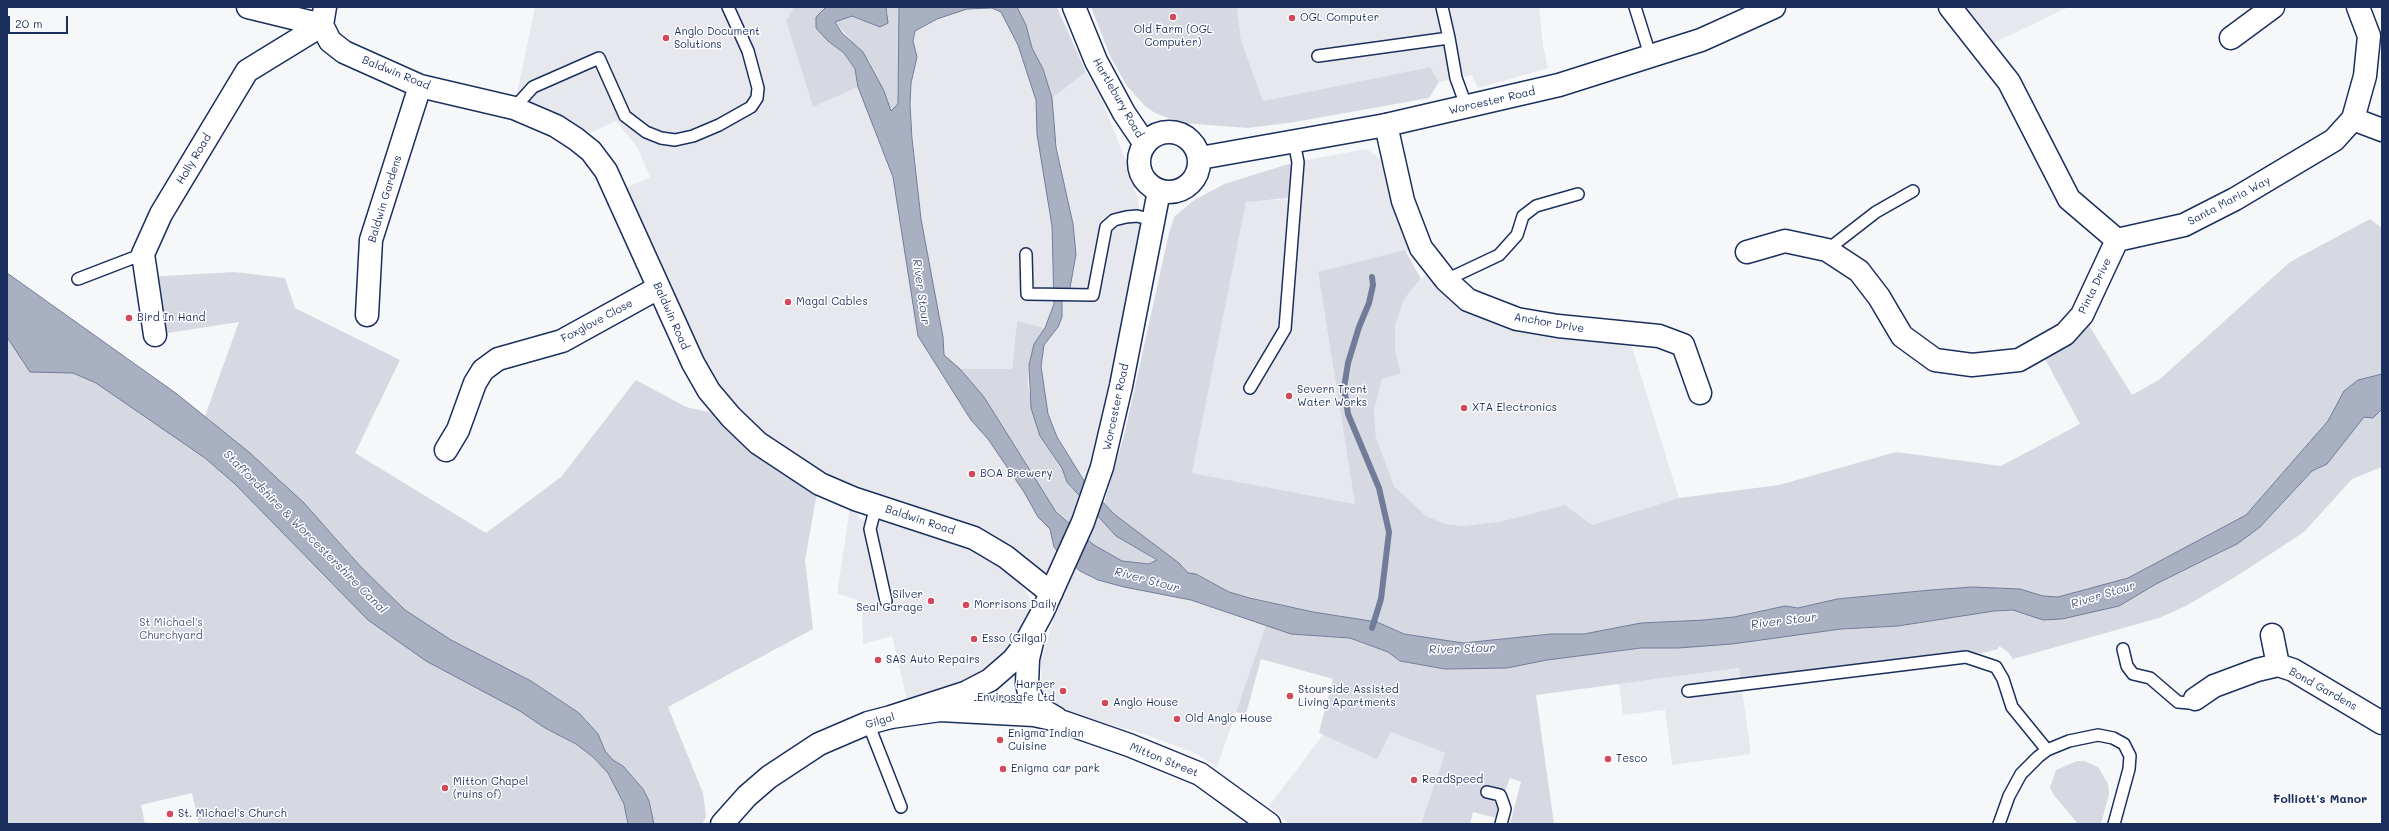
<!DOCTYPE html>
<html>
<head>
<meta charset="utf-8">
<style>
  body { margin:0 }
  #map { position:relative; width:2389px; height:831px; overflow:hidden; background:#f6f7f9; font-family:Mali,sans-serif }
  canvas { display:block }
  .frame { position:absolute; inset:0; border:8px solid #1b2f5e; pointer-events:none }
  .scale { position:absolute; left:8px; top:16px; width:60px; height:18px; box-sizing:border-box; border:2px solid #1b2f5e; border-top:0; padding-left:5px; font-size:12px; line-height:14px; white-space:nowrap; color:#1b2f5e; -webkit-text-stroke:3px #fff; paint-order:stroke }
</style>
</head>
<body>
<div id="map">
<canvas width="2389" height="831"></canvas>
<div class="frame"></div>
<div class="scale">20 m</div>
</div>
<script>
const g = document.querySelector('canvas').getContext('2d');
g.lineJoin = 'round';
function fillPath(path, color) { g.fillStyle = color; g.fill(path, 'evenodd'); }
const poly = rows => new Path2D(rows.map(r => 'M' + r).join(''));
function strokePath(path, color, width, dash) { g.strokeStyle = color; g.lineWidth = width; g.lineCap = dash ? 'butt' : 'round'; g.setLineDash(dash || []); g.stroke(path); }
function label(font, color, halo, rows, align = 'center') {
  g.font = font + ' Mali,sans-serif'; g.lineWidth = 3; g.setLineDash([]); g.textBaseline = 'middle'; g.strokeStyle = halo; g.fillStyle = color; for (const [text, x, y, turn = 0] of rows) {
    g.save(); g.translate(x, y); g.rotate((+turn || 0) * Math.PI / 180); g.textAlign = isNaN(turn) ? turn : align; if (halo) g.strokeText(text, 0, 0); g.fillText(text, 0, 0); g.restore();
  }
}
fillPath(poly([
  [535,7,794,7,786,21,813,107,858,87,893,177,918,336,971,420,988,439,1024,492,1038,517,1050,529,1054,547,1058,552,1047,572,1043,574,1006,557,855,499,731,417,617,192,650,177,637,147,616,121,576,139,514,108],
  [1237,7,1539,7,1543,46,1548,68,1478,88,1472,75,1439,82,1430,67,1263,101,1241,40],
  [1964,7,2069,7,1991,44],
  [992,8,1001,12,1018,45,1036,101,1037,134,1052,226,1054,304,1045,328,1017,321,1012,369,959,369,944,355,943,337,921,219,910,105,911,83,917,57,913,41,915,31,937,19,967,9],
  [1086,72,1100,96,1128,166,1137,196,1141,219,1102,428,1086,484,1057,437,1048,414,1041,366,1044,345,1058,327,1062,317,1062,302,1070,288,1076,254,1073,224,1053,125,1052,98],
  [1366,149,1376,155,1396,176,1421,248,1318,273,1355,504,1192,473,1246,201,1299,199,1302,161],
  [1434,265,1468,300,1628,334,1679,498,1592,525,1565,505,1503,521,1463,526,1445,524,1425,515,1406,500,1394,486,1383,460,1376,438,1374,410,1382,379,1401,372,1395,349,1395,326,1404,299],
  [850,508,857,511,859,518,872,524,885,519,964,545,999,563,1019,581,1030,598,1031,608,1027,618,1013,647,976,680,908,704,892,636,863,644,862,602,837,593],
  [1076,568,1098,580,1124,587,1191,600,1266,625,1217,767,1195,753,1144,734,1077,715,1049,702,1042,690,1041,661,1056,611],
  [1739,668,1751,754,1672,765,1665,710,1623,715,1619,684],
  [1391,732,1445,753,1421,824,1290,824,1269,806,1323,735,1377,758]
]), '#e6e8ee');
fillPath(poly([
  [794,7,826,7,822,9,828,41,844,53,855,70,858,87,813,107,786,21],
  [886,7,899,7,898,104,891,111,868,60,835,22,852,16,880,27,888,14],
  [1017,7,1057,7,1086,72,1052,98,1043,69,1032,48,1026,25],
  [1091,7,1237,7,1241,40,1263,101,1430,67,1439,82,1429,98,1295,122,1248,128,1182,123,1155,113,1145,106,1127,86,1111,58],
  [1292,163,1288,198,1246,202,1192,473,1355,504,1318,272,1405,250,1421,279,1404,299,1395,326,1395,349,1401,373,1382,379,1374,410,1376,438,1394,486,1425,515,1445,524,1463,526,1503,521,1565,505,1592,525,1679,498,1779,485,1896,452,2001,466,2080,424,2045,359,2070,343,2088,324,2132,395,2159,380,2290,262,2370,219,2382,228,2382,374,2344,391,2328,421,2246,515,2128,578,2095,588,2058,597,2043,596,2020,589,1972,587,1931,590,1837,599,1798,608,1785,606,1734,617,1704,620,1641,623,1584,634,1551,634,1463,643,1404,634,1377,622,1313,612,1229,592,1197,574,1188,573,1179,563,1114,514,1104,503,1124,436,1169,233,1174,217,1193,201,1224,184],
  [234,272,285,278,295,308,400,360,355,453,486,533,561,477,636,380,686,407,731,417,817,493,805,560,813,629,668,707,703,793,706,817,702,824,654,824,649,801,643,789,623,766,613,760,605,751,598,734,579,713,531,681,451,640,405,610,361,567,331,532,278,478,205,416,239,322,155,335,147,277],
  [7,296,283,508,545,728,576,744,593,757,608,773,616,787,624,804,628,824,199,824,192,793,141,805,145,824,7,824],
  [1017,321,1045,328,1034,344,1029,365,1028,387,1040,436,1062,468,1067,482,1116,536,1157,561,1149,564,1122,561,1094,545,1056,512,984,397,960,369,1012,369],
  [2382,409,2382,467,2352,479,2304,532,2240,574,2186,606,2159,618,2013,659,2008,652,1999,646,1998,649,1966,657,1741,684,1739,668,1536,695,1554,824,1510,824,1521,782,1510,778,1496,818,1473,812,1470,824,1421,824,1445,753,1391,732,1377,759,1323,735,1319,732,1333,679,1261,659,1246,714,1236,712,1266,625,1291,634,1350,638,1388,652,1400,661,1445,669,1507,668,1547,660,1641,648,1678,648,1841,629,1898,626,1994,611,2013,610,2043,620,2062,619,2119,606,2156,584,2221,553,2260,527,2312,471,2327,464,2364,416,2373,418],
  [2077,761,2084,761,2098,767,2108,784,2109,794,2101,824,2078,824,2053,794,2050,787,2056,770]
]), '#d6d9e2');
const water = poly([
  [826,7,886,7,888,23,880,27,852,16,835,22,842,33,863,52,884,91,891,111,898,104,899,7,1017,7,1026,25,1032,48,1043,69,1052,98,1056,147,1073,224,1076,254,1070,288,1062,302,1062,317,1058,327,1044,345,1041,366,1048,414,1057,437,1086,484,1114,514,1179,563,1188,573,1196,574,1229,592,1250,598,1313,612,1377,622,1404,634,1463,643,1551,634,1584,634,1641,623,1704,620,1734,617,1785,606,1798,608,1837,599,1931,590,1972,587,2020,589,2043,596,2058,597,2128,578,2246,515,2328,421,2344,391,2358,380,2382,374,2382,409,2373,418,2364,417,2327,464,2312,471,2260,527,2237,544,2156,584,2119,606,2062,619,2043,620,2013,610,1994,611,1898,626,1841,629,1732,644,1678,648,1641,648,1547,660,1507,668,1445,669,1400,661,1388,652,1350,638,1291,634,1191,600,1124,587,1098,580,1080,571,1058,552,1054,547,1050,529,1038,517,1024,492,988,439,971,420,918,336,893,177,858,87,855,69,844,53,828,41,816,28,816,17,826,7],
  [992,8,1001,12,1018,45,1036,100,1037,134,1052,226,1054,304,1045,328,1034,344,1029,365,1031,408,1040,436,1062,468,1067,482,1116,536,1157,560,1149,564,1122,561,1094,545,1056,512,984,397,960,369,944,355,943,337,921,219,912,138,910,105,911,83,917,57,913,41,915,31,937,19,967,9,992,8],
  [7,273,177,394,250,453,304,503,361,567,405,610,451,640,531,681,579,713,598,734,605,751,613,760,623,766,643,789,649,801,654,824,628,824,624,804,608,773,593,757,576,744,545,728,520,711,426,661,368,620,235,484,205,458,96,383,73,373,30,372,7,337,7,273]
]);
fillPath(water, '#a9b0c1');
strokePath(water, '#707c99', 1);
strokePath(poly([
  [1372,277,1373,285,1369,303,1359,327,1348,363,1344,388,1348,414,1379,488,1389,532,1381,599,1372,628]
]), '#707c99', 6);
const lane = poly([
  [1442,7,1449,38],
  [1635,7,1651,58],
  [1318,56,1449,38,1456,78,1467,108],
  [514,108,533,87,599,58,625,116,646,132,661,138,675,140,693,136,719,125,751,107,757,98,758,88,748,51,728,7],
  [1827,250,1876,212,1913,191],
  [1026,254,1027,294,1093,295,1106,227,1114,220,1126,217,1137,216,1153,220],
  [78,279,143,254],
  [1446,280,1499,255,1517,235,1523,216,1536,206,1578,194],
  [1250,388,1285,329,1298,162,1294,142],
  [876,506,870,529,886,601],
  [2123,649,2127,666,2133,674,2150,678,2178,702,2189,703,2195,699],
  [1688,691,1966,657,1996,667,2003,679,2012,707,2047,750],
  [868,723,901,807],
  [1487,792,1500,795,1502,800,1505,809,1501,824],
  [1999,824,2009,796,2021,774,2038,757,2047,750,2069,741,2098,735,2113,738,2124,744,2130,756,2129,769,2114,824]
]);
const street = poly([
  [248,7,322,25],
  [1950,7,2009,82,2069,199,2117,240,2184,225,2235,199,2334,140,2353,119,2365,76,2369,36,2358,7],
  [322,25,330,41,344,52,420,86,514,108,556,126,576,139,591,151,606,171,693,363,709,391,731,417,758,443,820,484,855,499,974,538,1006,557,1051,593],
  [322,25,325,7],
  [2231,38,2273,7],
  [2353,119,2382,130],
  [1386,125,1403,201,1421,248,1446,280,1468,300,1517,319,1558,326,1659,336,1683,345,1700,393],
  [1747,252,1785,241,1827,250,1859,271,1879,297,1902,336,1935,360,1972,365,2019,360,2065,334,2082,315,2117,240],
  [367,315,371,240,420,86],
  [155,335,143,254,161,214,247,71,322,25],
  [446,450,458,430,475,383,483,370,498,359,562,341,658,288],
  [2272,635,2278,665],
  [2195,699,2214,686,2257,670,2278,665,2293,670,2382,723]
]);
const secondary = poly([
  [1074,7,1096,61,1124,113,1145,144]
]);
const primary = poly([
  '1139 162a30 30 0 1 1 60 0a30 30 0 1 1-60 0Z',
  [1200,158,1386,125,1559,85,1701,40,1774,7],
  [1033,638,1028,659,1027,684,1029,692,1033,701,1039,708,1056,718],
  [891,717,965,693,990,680,1013,660,1024,646,1042,613,1083,522,1102,467,1121,386,1159,191],
  [722,824,747,796,769,777,819,744,868,723,891,717,940,710,1034,715,1057,720,1129,745,1200,774,1269,824]
]);
strokePath(lane, '#1b2f5e', 14);
strokePath(street, '#1b2f5e', 25);
strokePath(secondary, '#1b2f5e', 25);
strokePath(primary, '#1b2f5e', 25);
strokePath(lane, '#fff', 11);
strokePath(street, '#fff', 22);
strokePath(secondary, '#fff', 22);
strokePath(primary, '#fff', 22);
for (const [x, y, r, color] of [
  [1173,17,4,"#d1495b"],
  [1292,18,4,"#d1495b"],
  [666,38,4,"#d1495b"],
  [788,302,4,"#d1495b"],
  [129,318,4,"#d1495b"],
  [1289,396,4,"#d1495b"],
  [1464,408,4,"#d1495b"],
  [972,474,4,"#d1495b"],
  [931,601,4,"#d1495b"],
  [966,605,4,"#d1495b"],
  [974,639,4,"#d1495b"],
  [878,660,4,"#d1495b"],
  [1063,691,4,"#d1495b"],
  [1290,696,4,"#d1495b"],
  [1105,703,4,"#d1495b"],
  [1177,719,4,"#d1495b"],
  [1000,740,4,"#d1495b"],
  [1608,759,4,"#d1495b"],
  [1003,769,4,"#d1495b"],
  [1414,780,4,"#d1495b"],
  [445,788,4,"#d1495b"],
  [170,814,4,"#d1495b"]
]) { const dot = new Path2D(); dot.arc(x, y, r, 0, 2 * Math.PI); g.fillStyle = color; g.fill(dot); strokePath(dot, '#fff', 1.5); }
label('11px', '#1b2f5e', '#fff', [
  ["OGL Computer",1300,18],
  ["Old Farm (OGL",1173,30,"center"],
  ["Computer)",1173,43,"center"],
  ["Anglo Document",674,32],
  ["Solutions",674,45],
  ["Magal Cables",796,302],
  ["Bird In Hand",137,318],
  ["Severn Trent",1297,390],
  ["Water Works",1297,403],
  ["XTA Electronics",1472,408],
  ["BOA Brewery",980,474],
  ["Silver",923,595,"right"],
  ["Seal Garage",923,608,"right"],
  ["Morrisons Daily",974,605],
  ["Esso (Gilgal)",982,639],
  ["SAS Auto Repairs",886,660],
  ["Harper",1055,685,"right"],
  ["Envirosafe Ltd",1055,698,"right"],
  ["Stourside Assisted",1298,690],
  ["Living Apartments",1298,703],
  ["Anglo House",1113,703],
  ["Old Anglo House",1185,719],
  ["Enigma Indian",1008,734],
  ["Cuisine",1008,747],
  ["Tesco",1616,759],
  ["Enigma car park",1011,769],
  ["ReadSpeed",1422,780],
  ["Mitton Chapel",453,782],
  ["(ruins of)",453,795],
  ["St. Michael's Church",178,814]
], 'left');
label('11px', '#1b2f5e', '#fff', [
  ["Baldwin Road",396,73,22],
  ["Hartlebury Road",1118,98,60],
  ["Worcester Road",1492,101,-13],
  ["Holly Road",194,159,-59],
  ["Baldwin Gardens",385,199,-73],
  ["Santa Maria Way",2229,201,-28],
  ["Pinta Drive",2095,286,-64],
  ["Baldwin Road",671,316,66],
  ["Foxglove Close",597,321,-28],
  ["Anchor Drive",1549,323,10],
  ["Worcester Road",1116,407,-78],
  ["Baldwin Road",920,520,18],
  ["Bond Gardens",2323,689,29],
  ["Gilgal",880,721,-16],
  ["Mitton Street",1164,760,22]
]);
label('11px', '#4a5a7f', '#fff', [
  ["St Michael's",171,623],
  ["Churchyard",171,636]
]);
label('italic 12px', '#4d5c81', '#fff', [
  ["River Stour",921,292,82],
  ["Staffordshire & Worcestershire Canal",305,532,45],
  ["River Stour",1147,580,15],
  ["River Stour",2103,595,-17],
  ["River Stour",1784,621,-7],
  ["River Stour",1462,649,-2]
]);
label('bold 12px', '#1b2f5e', '#fff', [
  ["Folliott's Manor",2320,799]
]);
</script>
</body>
</html>
